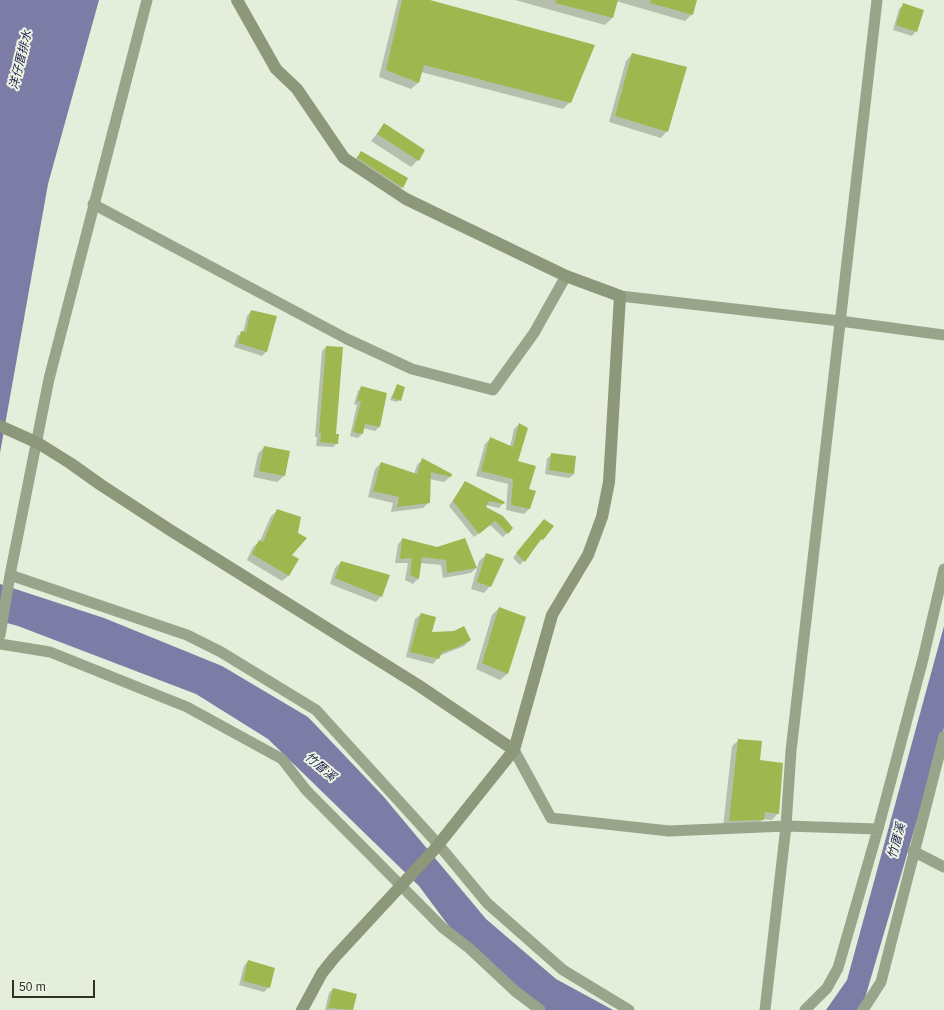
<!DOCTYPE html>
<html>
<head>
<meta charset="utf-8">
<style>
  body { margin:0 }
  #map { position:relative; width:944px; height:1010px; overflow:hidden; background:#e4eeda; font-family:Arial,sans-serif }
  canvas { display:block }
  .scale { position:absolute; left:12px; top:980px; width:83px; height:18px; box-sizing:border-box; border:2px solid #2f3227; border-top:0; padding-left:5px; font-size:12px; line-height:14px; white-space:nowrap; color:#2f3227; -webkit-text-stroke:3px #edf6e5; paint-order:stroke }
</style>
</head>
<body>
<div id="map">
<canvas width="944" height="1010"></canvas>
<div class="scale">50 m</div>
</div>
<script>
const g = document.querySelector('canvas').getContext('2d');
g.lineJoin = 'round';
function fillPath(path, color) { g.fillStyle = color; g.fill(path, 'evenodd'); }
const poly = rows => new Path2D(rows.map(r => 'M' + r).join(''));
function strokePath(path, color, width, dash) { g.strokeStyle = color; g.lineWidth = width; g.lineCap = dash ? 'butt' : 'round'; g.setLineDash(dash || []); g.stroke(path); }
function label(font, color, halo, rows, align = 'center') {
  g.font = font + ' Arial,"Noto Sans TC",sans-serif'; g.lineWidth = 4; g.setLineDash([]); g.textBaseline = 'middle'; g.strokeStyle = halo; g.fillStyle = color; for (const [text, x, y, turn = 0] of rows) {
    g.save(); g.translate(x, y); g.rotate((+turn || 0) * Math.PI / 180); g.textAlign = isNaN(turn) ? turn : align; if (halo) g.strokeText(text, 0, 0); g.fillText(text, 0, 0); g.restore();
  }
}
fillPath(poly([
  [0,0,99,0,48,184,0,453],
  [0,584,104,618,222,666,308,717,383,796,486,919,556,979,613,1010,544,1010,454,933,419,886,268,739,196,694,18,626,0,621],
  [944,626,944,728,865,998,857,1010,826,1010,847,980]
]), '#7d7ca7');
fillPath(poly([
  [398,0,427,0,570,102,563,109,421,72,418,83,411,89,379,77],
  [515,0,696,0,692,14,685,21,616,1,612,18,605,25],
  [903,5,916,31,912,36,893,30,899,9],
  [632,54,667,131,661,138,609,122,626,61],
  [384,125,418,160,411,167,371,141],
  [362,152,402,187,395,194,355,159],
  [251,311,276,317,266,352,262,356,234,347,237,336,243,333,247,316],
  [326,347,335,435,337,443,333,447,316,446,317,437,315,437,322,351],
  [397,385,403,388,398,402,390,400],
  [362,387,386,394,379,427,375,431,363,428,362,434,358,438,350,436,357,405,354,404,358,391],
  [519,424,517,462,528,490,529,509,524,514,506,510,508,484,476,476,485,444,490,439,510,447,514,429],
  [264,447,284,476,277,482,253,477,258,454],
  [552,454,574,474,569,478,545,474,547,459],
  [422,460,450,477,444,482,430,479,429,502,423,508,391,512,393,503,368,497,375,469,381,463,414,474,417,465],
  [465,482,503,503,499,508,486,505,485,507,512,528,503,537,490,525,474,537,449,506],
  [277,511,290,556,298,559,288,576,282,581,247,560,253,547,260,541,271,516],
  [544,520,553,526,520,565,513,558],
  [403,539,476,568,471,573,443,578,441,565,421,563,418,579,413,584,405,580,408,563,395,563,398,544],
  [486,555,490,586,484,593,471,589,479,561],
  [341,562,381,596,376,602,330,584,335,568],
  [499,608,524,617,507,674,500,680,476,669,492,615],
  [421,614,431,633,470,640,464,646,439,656,433,664,406,657,415,619],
  [739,740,759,761,778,813,772,820,763,819,756,826,723,827,732,746],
  [248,961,269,987,264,992,239,985,244,966],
  [333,989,356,995,352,1010,325,1010,329,993]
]), '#0003');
fillPath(poly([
  [402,0,430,0,595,45,571,103,424,65,419,83,386,70],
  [556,0,618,0,613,18,555,3],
  [651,0,697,0,693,15,650,3],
  [903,3,924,10,917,32,896,25],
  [632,53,687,67,668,132,615,116],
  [384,123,425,150,419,161,377,134],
  [361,151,408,178,403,188,357,158],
  [251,310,277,316,267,352,238,343,241,331,246,332],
  [326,346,343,347,336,434,339,434,338,444,320,442,321,433,319,433],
  [397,384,405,387,401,401,392,398],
  [361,386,387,393,380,427,365,424,363,434,353,432,361,401,357,401],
  [519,423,528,428,518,461,536,466,529,489,536,491,530,509,511,505,513,479,481,471,490,437,513,447],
  [264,446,290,451,285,476,259,471],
  [551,453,576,456,574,474,549,470],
  [422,458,452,474,451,477,431,472,430,503,397,507,399,497,373,491,381,462,417,474],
  [465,481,505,502,504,504,489,501,486,507,503,516,513,528,508,534,495,521,479,534,453,501],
  [277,509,301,517,298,533,307,538,292,555,299,559,289,576,252,554,259,540,263,542],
  [544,519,554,526,543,540,541,539,525,562,516,553],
  [402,538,437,547,465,538,477,568,447,573,446,560,422,557,419,579,410,575,412,558,400,559],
  [486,553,504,559,491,587,477,582],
  [341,561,390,575,382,597,335,578],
  [499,607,526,617,508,674,482,663],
  [421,613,436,617,432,632,454,631,464,626,471,640,456,648,442,652,439,659,410,652],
  [738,739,762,741,760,760,783,763,779,814,765,812,764,820,729,821],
  [248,960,275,968,270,988,243,981],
  [333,988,357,994,353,1010,328,1008]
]), '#9fb74e');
strokePath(poly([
  [93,204,347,339,412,369,493,390,534,333,566,276],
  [620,296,840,321,944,335],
  [10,575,187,635,221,652,316,710,438,844,487,903,563,970,629,1010],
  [0,635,10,575,49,379,147,0],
  [0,644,50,652,187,707,282,759,306,790,443,928,469,948,515,991,540,1010],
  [514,750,551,818,669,831,786,826,878,829],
  [913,851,944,867],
  [765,1010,786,826,791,751,877,0],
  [805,1010,827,988,838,968,878,829,923,659,944,569],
  [863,1010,881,982,944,736]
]), '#99a48b', 11);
strokePath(poly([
  [237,0,276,69,297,89,344,158,406,199,566,276,620,296,609,482,602,517,588,555,552,615,514,750,434,850,334,958,322,973,302,1010],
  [0,426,38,443,70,463,101,485,170,530,418,685,514,750]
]), '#8d9779', 12);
label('italic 12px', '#24224e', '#edf6e5', [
  ["洋仔厝排水",21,60,-76],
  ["竹厝溪",320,767,40],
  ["竹厝溪",897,841,-75]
]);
</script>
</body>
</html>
